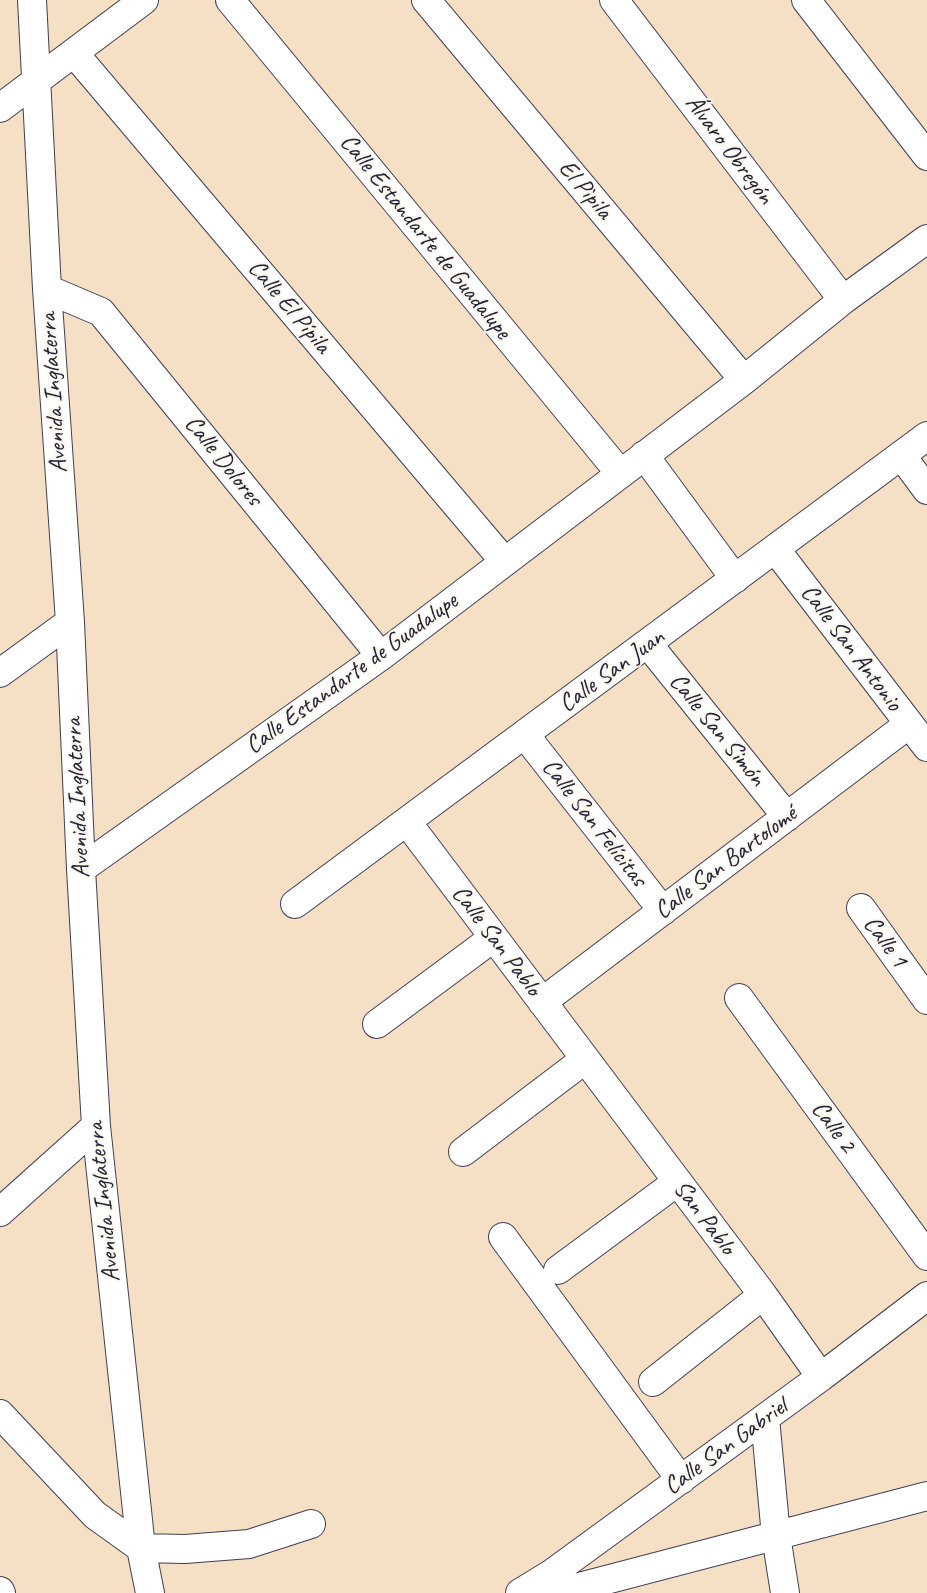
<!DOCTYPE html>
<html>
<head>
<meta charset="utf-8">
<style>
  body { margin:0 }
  canvas { display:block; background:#f5e0c6 }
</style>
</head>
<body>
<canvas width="927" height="1593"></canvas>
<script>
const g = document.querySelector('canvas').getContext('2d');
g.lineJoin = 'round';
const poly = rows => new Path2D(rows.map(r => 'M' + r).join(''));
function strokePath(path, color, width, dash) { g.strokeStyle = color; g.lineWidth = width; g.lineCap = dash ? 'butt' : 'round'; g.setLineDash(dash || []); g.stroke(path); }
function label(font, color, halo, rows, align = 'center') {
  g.font = font + ' Caveat,sans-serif'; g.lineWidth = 4; g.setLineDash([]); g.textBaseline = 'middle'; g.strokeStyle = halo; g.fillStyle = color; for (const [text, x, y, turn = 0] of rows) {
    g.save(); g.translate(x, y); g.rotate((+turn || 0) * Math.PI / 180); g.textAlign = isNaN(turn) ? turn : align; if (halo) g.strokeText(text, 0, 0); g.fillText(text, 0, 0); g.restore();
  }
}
const minor = poly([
  [32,0,47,289,70,622,81,869,96,1126,141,1548,150,1593],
  [230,0,620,473],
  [426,0,744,380],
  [614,0,843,300],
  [806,0,927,156],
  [74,53,504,561],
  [0,108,144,0],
  [47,289,101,312,381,656],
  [644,455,735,579],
  [901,455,927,490],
  [776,550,927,747],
  [648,644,787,817],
  [0,673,70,622],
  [525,735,663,911],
  [407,822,763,1295,821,1377],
  [81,869,381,656,744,380,843,300,927,239],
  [295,904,927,436],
  [861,908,927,1000],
  [739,998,927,1256],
  [542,1002,909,724],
  [377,1024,493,938],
  [463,1152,584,1060],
  [0,1212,96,1126],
  [503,1237,681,1480],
  [558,1270,677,1182],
  [653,1382,763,1295],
  [0,1414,95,1515,141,1548,185,1549,249,1544,311,1524],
  [765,1418,776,1536,785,1593],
  [0,1591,1,1593],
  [560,1592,927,1496],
  [520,1593,551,1574,821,1377,927,1296]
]);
strokePath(minor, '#423e50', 30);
strokePath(minor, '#fff', 28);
label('25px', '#22223b', '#fbf7ec', [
  ["Álvaro Obregón",729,150,53],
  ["El Pìpila",585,190,50],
  ["Calle Estandarte de Guadalupe",425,237,51],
  ["Calle El Pípila",289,307,50],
  ["Avenida Inglaterra",54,393,-94],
  ["Calle Dolores",223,461,51],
  ["Calle San Antonio",851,648,53],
  ["Calle San Juan",612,671,-36],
  ["Calle Estandarte de Guadalupe",352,674,-36],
  ["Calle San Simón",717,730,51],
  ["Avenida Inglaterra",78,798,-93],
  ["Calle San Felícitas",594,823,52],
  ["Calle San Bartolomé",726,863,-37],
  ["Calle San Pablo",496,941,53],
  ["Calle 1",885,942,54],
  ["Calle 2",833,1127,54],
  ["Avenida Inglaterra",104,1202,-96],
  ["San Pablo",704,1218,53],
  ["Calle San Gabriel",726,1447,-36]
]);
</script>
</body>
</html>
